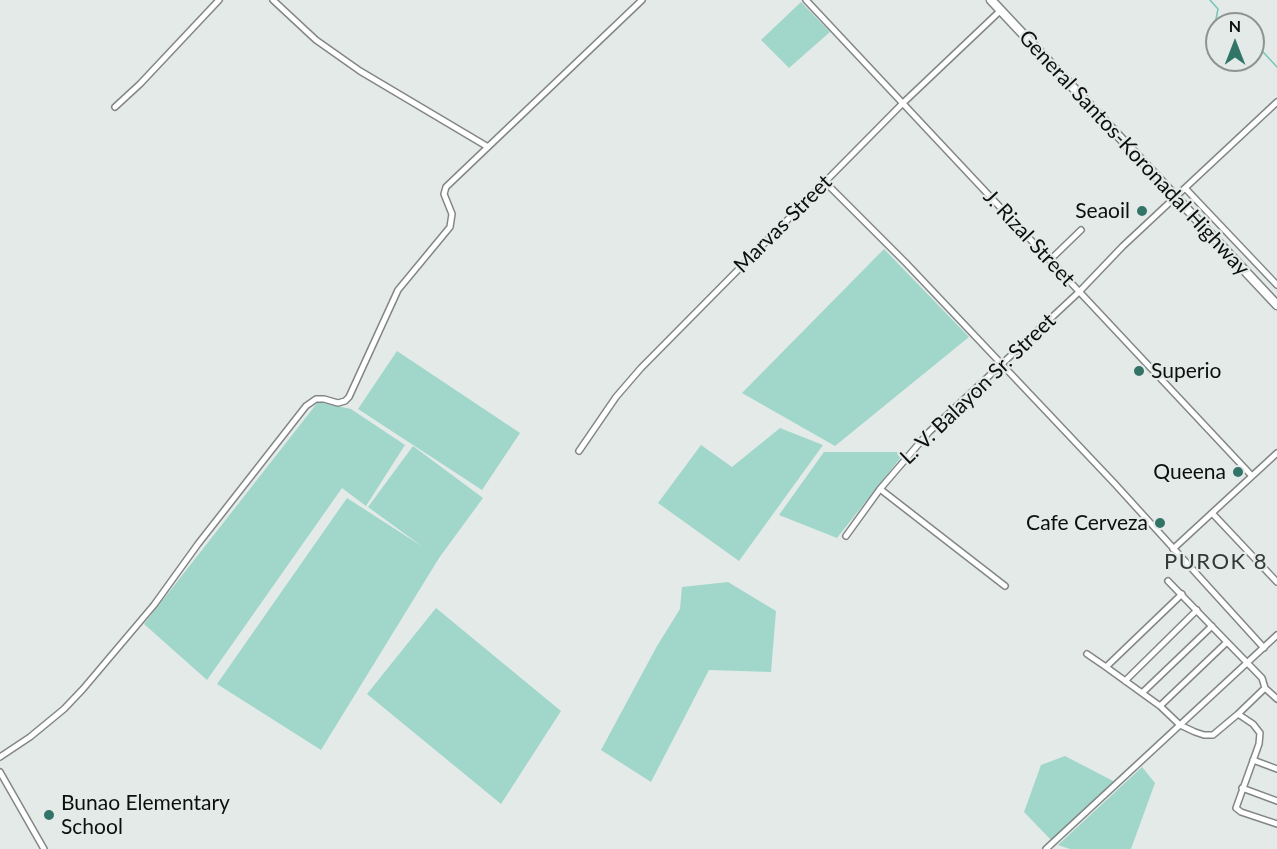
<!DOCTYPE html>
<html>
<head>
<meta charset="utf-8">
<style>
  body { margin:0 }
  #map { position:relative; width:1277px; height:849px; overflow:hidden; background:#e4eae8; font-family:Lato,sans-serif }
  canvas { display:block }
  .north { position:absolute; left:1205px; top:12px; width:60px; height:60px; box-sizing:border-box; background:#e4eae8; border:2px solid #8e9291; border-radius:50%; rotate:0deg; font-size:16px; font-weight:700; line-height:24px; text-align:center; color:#0d0f0f }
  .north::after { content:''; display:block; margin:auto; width:21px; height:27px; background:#327568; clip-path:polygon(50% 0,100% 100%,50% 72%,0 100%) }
</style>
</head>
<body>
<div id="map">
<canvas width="1277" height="849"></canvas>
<div class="north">N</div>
</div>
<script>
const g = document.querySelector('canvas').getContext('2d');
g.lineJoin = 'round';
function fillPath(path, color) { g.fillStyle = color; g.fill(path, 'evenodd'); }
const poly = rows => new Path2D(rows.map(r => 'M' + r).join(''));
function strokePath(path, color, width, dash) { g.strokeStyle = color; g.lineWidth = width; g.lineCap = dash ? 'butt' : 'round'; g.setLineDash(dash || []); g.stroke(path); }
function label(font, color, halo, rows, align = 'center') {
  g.font = font + ' Lato,sans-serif'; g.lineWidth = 4.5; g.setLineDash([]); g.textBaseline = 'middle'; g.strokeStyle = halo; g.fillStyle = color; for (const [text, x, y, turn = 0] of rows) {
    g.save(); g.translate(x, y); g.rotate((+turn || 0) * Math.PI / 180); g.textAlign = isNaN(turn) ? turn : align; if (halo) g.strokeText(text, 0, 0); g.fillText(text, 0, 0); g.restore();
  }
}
fillPath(poly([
  [801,2,830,32,789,68,761,40],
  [884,249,969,337,835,446,742,393],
  [397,351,520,433,482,490,358,409],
  [318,402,351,409,405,445,366,506,342,488,207,680,144,624],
  [780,428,823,445,739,561,658,503,701,445,732,467],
  [413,446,483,498,439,558,321,750,217,684,347,498,423,547,368,507],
  [824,452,905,452,837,538,779,515],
  [728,582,776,611,771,672,709,670,651,782,601,750,657,646,680,609,682,587],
  [436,608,561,711,501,804,367,694],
  [1065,756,1115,782,1051,840,1024,812,1041,765],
  [1142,767,1155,783,1131,849,1070,849,1058,845]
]), '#a0d7ca');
strokePath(poly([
  [1210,0,1218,9,1215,24,1217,27],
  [1253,41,1277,67]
]), '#74c7b5', 1.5);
const minor = poly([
  [273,0,316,40,360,71,488,147],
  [806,0,1252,476],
  [115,107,140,84,219,0],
  [825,182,906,263,1115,484,1264,648],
  [1185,188,1277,285],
  [1050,260,1081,230],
  [579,451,616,397,641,368,903,103,1001,10],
  [880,489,1005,586],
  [1212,513,1277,582],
  [846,536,880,489,929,432,1079,292,1123,246,1277,102],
  [1173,549,1277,453],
  [1182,594,1106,667,1160,706,1180,725,1195,732,1204,735,1213,735,1238,714],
  [1227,642,1262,678,1265,688,1277,699],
  [1087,654,1106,667],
  [1125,681,1197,610],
  [1265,688,1238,714,1253,724,1260,733,1259,744,1236,808,1241,812,1277,824],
  [1142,693,1212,626],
  [1160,706,1227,642,1168,581],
  [0,757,30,737,64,709,83,689,154,605,198,544,306,406,316,399,324,399,338,403,345,401,349,397,398,290,450,227,452,214,444,194,446,187,642,0],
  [1253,760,1277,769],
  [0,772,44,849],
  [1242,788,1277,801],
  [1046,849,1277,635]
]);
const highway = poly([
  [991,0,1277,305]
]);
strokePath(minor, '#828785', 8);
strokePath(highway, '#828785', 11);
strokePath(minor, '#fff', 5);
strokePath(highway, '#fff', 8);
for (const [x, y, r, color] of [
  [1142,211,6,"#327568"],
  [1139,371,6,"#327568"],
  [1238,472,6,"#327568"],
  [1160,523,6,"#327568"],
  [49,815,6,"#327568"]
]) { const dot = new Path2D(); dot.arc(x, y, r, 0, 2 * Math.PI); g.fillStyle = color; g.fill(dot); strokePath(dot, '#e4eae8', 2); }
label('21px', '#0d0f0f', '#e4eae8', [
  ["General Santos-Koronadal Highway",1134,153,47],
  ["Marvas Street",783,224,-45],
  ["J. Rizal Street",1029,238,47],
  ["L. V. Balayon Sr. Street",978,389,-44]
]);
label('21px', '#0d0f0f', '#e4eae8', [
  ["Seaoil",1130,211],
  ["Superio",1151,371,"left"],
  ["Queena",1226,472],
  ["Cafe Cerveza",1148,523],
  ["Bunao Elementary",61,803,"left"],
  ["School",61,827,"left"]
], 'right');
g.letterSpacing = '1.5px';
label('22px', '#343837', '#e4eae8', [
  ["PUROK 8",1216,562]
]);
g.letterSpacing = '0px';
</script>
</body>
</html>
